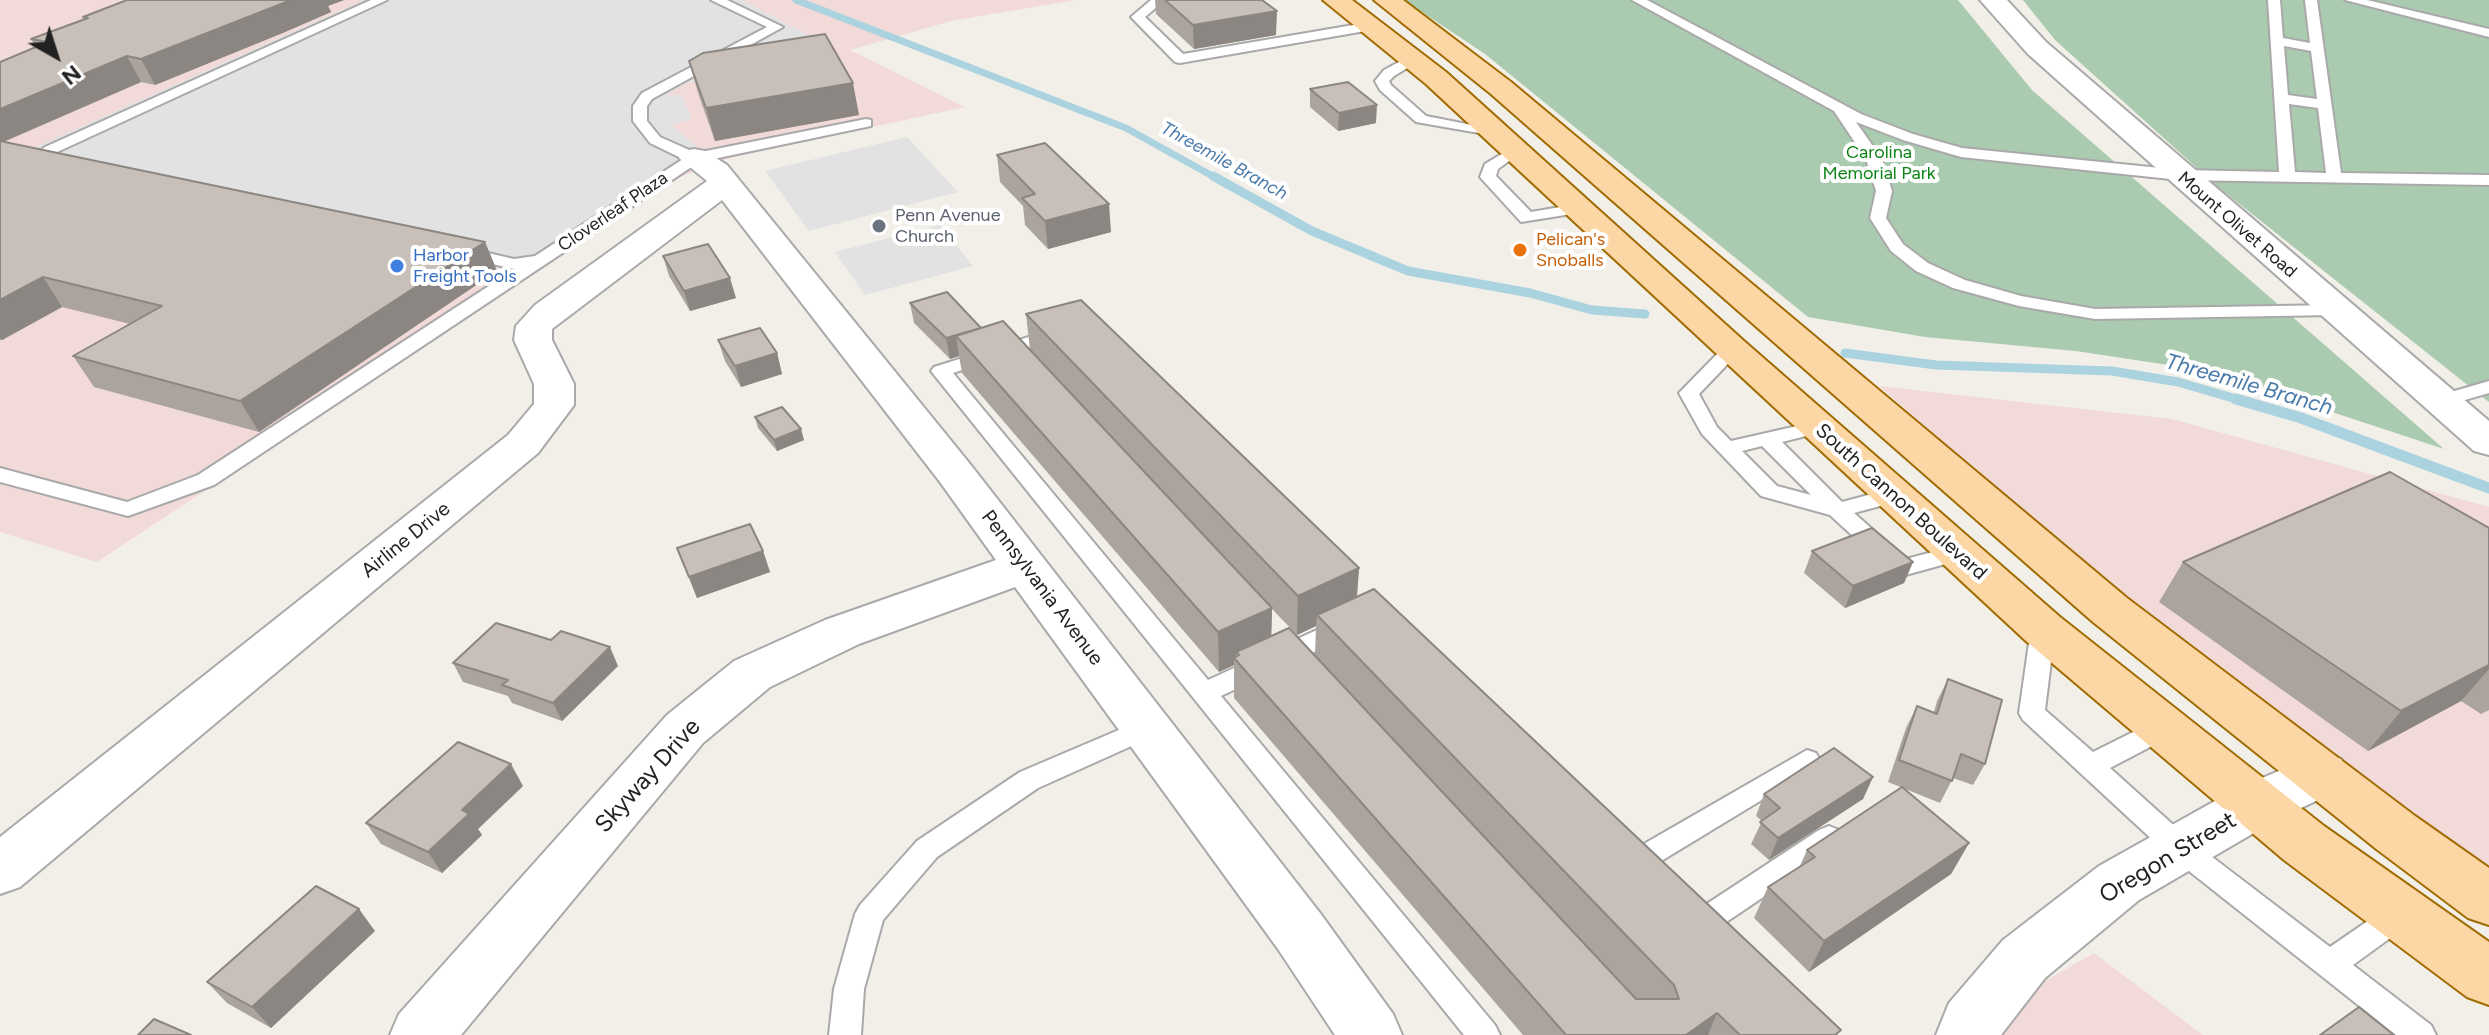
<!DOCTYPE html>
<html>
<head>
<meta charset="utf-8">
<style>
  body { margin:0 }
  #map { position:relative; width:2489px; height:1035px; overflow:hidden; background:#f2efe9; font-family:Figtree,sans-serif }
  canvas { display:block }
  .north { position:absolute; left:16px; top:16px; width:80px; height:80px; -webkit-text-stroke:6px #fff; paint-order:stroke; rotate:141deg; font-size:22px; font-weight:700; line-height:32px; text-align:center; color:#222 }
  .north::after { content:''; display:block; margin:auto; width:28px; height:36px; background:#222; clip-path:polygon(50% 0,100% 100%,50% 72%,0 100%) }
</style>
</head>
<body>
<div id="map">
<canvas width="2489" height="1035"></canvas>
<div class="north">N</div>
</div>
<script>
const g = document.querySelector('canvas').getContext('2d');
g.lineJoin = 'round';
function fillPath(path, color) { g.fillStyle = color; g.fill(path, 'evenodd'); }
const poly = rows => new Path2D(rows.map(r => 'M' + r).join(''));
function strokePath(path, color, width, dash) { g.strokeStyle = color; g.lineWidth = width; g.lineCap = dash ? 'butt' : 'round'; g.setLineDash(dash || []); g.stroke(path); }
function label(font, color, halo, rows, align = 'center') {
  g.font = font + ' Figtree,sans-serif'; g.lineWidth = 8; g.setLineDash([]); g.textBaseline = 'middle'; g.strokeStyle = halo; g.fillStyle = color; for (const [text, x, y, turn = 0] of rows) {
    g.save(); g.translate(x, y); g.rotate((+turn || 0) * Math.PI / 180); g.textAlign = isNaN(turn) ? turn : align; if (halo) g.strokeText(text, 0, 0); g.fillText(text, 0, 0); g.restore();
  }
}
fillPath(poly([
  [0,0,1076,0,951,21,850,50,965,107,730,158,682,176,97,562,0,532],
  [1879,386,2172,419,2489,507,2489,870,2124,600],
  [2094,953,2203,1035,2002,1035,2036,986]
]), '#f2dad9');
fillPath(poly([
  [1404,0,1958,0,2032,90,2444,449,2208,371,2076,351,1925,337,1808,317,1485,54],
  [2023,0,2489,0,2489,402,2218,187,2055,40]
]), '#aacbaf');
fillPath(poly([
  [364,0,742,0,829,46,817,63,684,84,665,96,682,95,692,119,672,125,705,154,525,274,13,157],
  [907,137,958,192,809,231,765,171],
  [940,225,973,266,865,295,835,252]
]), '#e2e2e2');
strokePath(poly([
  [796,0,1126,128,1216,178]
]), '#aad3df', 7);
strokePath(poly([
  [1213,176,1312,231,1408,271,1530,293,1592,310,1645,314],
  [1845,353,1936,365,2112,371,2178,382,2243,401]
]), '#aad3df', 9);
strokePath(poly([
  [2236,399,2301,418,2489,488]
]), '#aad3df', 11);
const service = poly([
  [371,0,387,0,55,153,49,158,58,163,58,169,48,169,30,159,45,147,371,0],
  [711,0,727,0,783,27,652,99,647,106,647,121,660,137,696,153,866,119,871,120,871,126,699,162,214,485,128,516,0,482,0,468,127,502,198,475,515,269,460,257,457,253,460,249,466,248,514,259,535,256,683,159,650,143,633,121,633,106,642,93,767,27,711,0],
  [1151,0,1165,0,1145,17,1183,54,1371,22,1377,26,1371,30,1180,63,1175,62,1131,17,1151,0],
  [1632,0,1647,0,1861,114,1913,134,1962,148,2180,170,2279,172,2268,0,2280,0,2283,38,2310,43,2305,0,2317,0,2341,173,2489,175,2489,185,2180,180,1961,157,1903,140,1856,122,1882,159,1892,191,1886,218,1903,244,1928,263,1965,280,2021,296,2095,309,2336,305,2345,310,2336,315,2095,319,2019,306,1953,288,1916,271,1891,251,1870,218,1876,191,1866,159,1834,111,1632,0],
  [2284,46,2311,51,2317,99,2288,95,2284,46],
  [2289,104,2318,108,2326,173,2295,172,2289,104],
  [2345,0,2367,0,2489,29,2489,37,2345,0],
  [1412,55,1419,59,1417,62,1394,76,1389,81,1391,85,1426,116,1502,131,1502,137,1416,122,1380,90,1375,81,1384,70,1412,55],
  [1515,146,1523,151,1498,169,1496,176,1531,212,1578,204,1586,209,1584,212,1521,222,1480,177,1485,164,1515,146],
  [1057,328,1066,334,1064,338,953,373,1208,680,1332,623,1341,620,1350,623,1353,629,1350,635,1221,696,1495,1025,1500,1035,1464,1035,931,371,934,367,1057,328],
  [1732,344,1741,350,1699,394,1717,427,1731,441,1819,421,1826,423,1829,427,1826,431,1782,442,1842,502,1894,488,1902,490,1905,495,1902,500,1854,513,1906,559,1959,545,1967,548,1970,553,1967,558,1902,576,1894,574,1830,515,1761,496,1702,434,1679,393,1725,346,1732,344],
  [1762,446,1811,495,1777,486,1742,451,1762,446],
  [2489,381,2489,393,2441,407,2431,401,2434,397,2489,381],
  [2043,620,2052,623,2055,629,2045,710,2093,752,2155,721,2164,718,2173,721,2177,728,2173,735,2110,768,2190,840,2330,947,2391,905,2401,901,2411,905,2416,914,2411,923,2353,965,2431,1025,2436,1035,2396,1035,2170,856,2023,720,2019,713,2031,629,2034,623,2043,620],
  [1147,718,1156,721,1160,728,1156,735,1038,788,937,857,883,920,864,989,861,1035,829,1035,834,989,855,914,860,905,917,841,1020,772,1147,718],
  [1807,750,1816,753,1820,760,1816,767,1643,872,1633,876,1623,872,1619,864,1623,856,1807,750],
  [1829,826,1839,830,1843,838,1839,846,1707,935,1697,939,1687,935,1682,926,1687,917,1819,830,1829,826]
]);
const minor = poly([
  [1980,0,2007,0,2046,42,2489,421,2489,455,2474,451,2028,54,1980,0],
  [694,149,705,151,727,165,970,464,1320,913,1393,1014,1402,1035,1335,1035,1278,949,1015,587,859,644,770,687,703,743,461,1035,390,1035,399,1014,667,715,734,661,825,620,996,560,940,482,722,200,552,329,552,340,574,384,574,405,538,453,20,887,0,894,0,837,508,435,534,404,534,384,514,340,516,326,535,305,707,181,679,158,683,151,694,149],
  [2322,753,2341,759,2349,774,2341,789,2276,820,2139,900,2045,978,2001,1035,1936,1035,1949,1003,2003,940,2099,866,2238,788,2322,753]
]);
const primary = poly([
  [1323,0,1352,0,1446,72,1745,342,2060,617,2324,826,2489,942,2489,1005,2467,997,2284,860,2026,641,1426,84,1323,0],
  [1374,0,1403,0,1511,82,2127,598,2415,816,2489,868,2489,925,2468,918,2375,848,2093,622,1491,94,1374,0]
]);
strokePath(service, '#a9a9a9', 4);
strokePath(minor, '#a9a9a9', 4);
strokePath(primary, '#a06b00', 4);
fillPath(service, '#fff');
fillPath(minor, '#fff');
fillPath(primary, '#fcd6a4');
fillPath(poly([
  [127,0,344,0,328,6,331,12,285,32,155,85,141,82,4,142,485,242,497,271,259,432,94,387,73,356,130,324,62,307,2,340,0,340,0,62,36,47,31,39,84,19,83,17],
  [1155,0,1262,0,1276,35,1194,49,1156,14],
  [689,61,859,115,715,141,698,93],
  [1310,89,1376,123,1338,131,1310,107],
  [997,155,1111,232,1048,249,1025,225,1023,206,1000,182],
  [663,256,736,298,690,311,669,276],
  [910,303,981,328,1030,350,1026,314,1359,568,1357,597,1838,1035,1523,1035,1234,698,1234,665,1219,672,962,373,959,356,950,359,914,323],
  [1272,609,1297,635,1316,626,1315,655,1271,636],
  [718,340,777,353,782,374,741,387,725,361],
  [755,417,804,440,777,451,758,428],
  [2489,528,2489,710,2481,714,2461,701,2368,751,2159,602,2183,562],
  [677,548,763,551,770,572,697,598],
  [1812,551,1913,562,1904,583,1845,608,1804,573],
  [453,663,618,666,562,721,512,703,508,696,463,682],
  [1948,679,1985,764,1973,785,1953,778,1940,803,1888,782,1906,728,1917,706,1934,712,1937,701],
  [1873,777,1863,799,1769,860,1751,844,1762,821,1756,816,1764,794],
  [523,786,478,829,482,835,442,873,381,844,366,823],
  [1969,843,1951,874,1809,972,1754,918,1768,887,1800,866,1807,850],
  [375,931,271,1028,227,1003,207,982]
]), '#aba49e');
fillPath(poly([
  [291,0,344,0,328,6,331,12,285,32,155,85,141,59],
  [1277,11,1276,35,1194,49,1193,25],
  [127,56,141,82,0,143,0,109],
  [853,83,859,115,715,141,706,108],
  [1377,105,1376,123,1338,131,1339,113],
  [1109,204,1111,232,1048,249,1045,221],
  [485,242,497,271,259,432,240,401],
  [43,277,62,307,2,340,0,338,0,300],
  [730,278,736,298,690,311,684,291],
  [956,336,959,356,950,359,946,338],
  [777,353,782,374,741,387,735,366],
  [801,429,804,440,777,451,774,440],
  [763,551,770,572,697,598,689,577],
  [1913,562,1904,583,1845,608,1853,586],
  [1359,568,1356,607,1317,615,1316,626,1297,635,1298,596],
  [1272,608,1271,648,1239,655,1236,652,1236,660,1234,658,1234,665,1219,672,1218,632],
  [610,647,618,666,562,721,553,703],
  [2489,665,2489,669,2461,701,2368,751,2401,711],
  [511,764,523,786,478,829,482,835,442,873,428,852,462,810],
  [1873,777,1863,799,1769,860,1778,838],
  [1969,843,1951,874,1809,972,1824,941],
  [359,909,375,931,271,1028,252,1007],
  [1717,1013,1708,1035,1686,1035]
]), '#8b8681');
const building = poly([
  [127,0,291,0,141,59,127,56,0,109,0,62,48,42,31,39,88,18,83,17,127,0],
  [1165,0,1262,0,1277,11,1193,25,1165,0],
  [825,34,853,83,706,108,689,61,703,53,825,34],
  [1348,82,1377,105,1339,113,1310,89,1348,82],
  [0,141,485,242,240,401,73,356,162,306,43,277,0,300,0,141],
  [1045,143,1109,204,1045,221,1022,198,1035,194,997,155,1045,143],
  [708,244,730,278,684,291,663,256,708,244],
  [947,292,981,328,946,338,910,303,947,292],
  [1081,300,1359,568,1298,596,1026,314,1081,300],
  [1003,321,1272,608,1218,632,956,336,1003,321],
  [760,328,777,353,735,366,718,340,760,328],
  [782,407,801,429,774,440,755,417,782,407],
  [2390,472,2489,528,2489,665,2401,711,2183,562,2390,472],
  [750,524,763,551,689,577,677,548,750,524],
  [1872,528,1913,562,1853,586,1812,551,1872,528],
  [1374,589,1841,1030,1835,1035,1740,1035,1717,1013,1686,1035,1566,1035,1234,658,1239,655,1236,652,1289,628,1636,999,1679,999,1674,985,1317,615,1374,589],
  [496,623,551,640,561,631,610,647,553,703,502,685,508,680,453,663,496,623],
  [1948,679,2002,700,1985,764,1961,754,1952,781,1899,760,1917,706,1937,714,1948,679],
  [458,742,511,764,462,810,469,814,428,852,366,823,458,742],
  [1834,748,1873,777,1778,838,1760,822,1780,808,1764,794,1834,748],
  [1902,787,1969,843,1824,941,1768,887,1815,857,1807,850,1902,787],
  [316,886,359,909,252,1007,207,982,316,886],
  [2359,1007,2394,1035,2320,1035,2359,1007],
  [154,1019,191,1035,138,1035,154,1019]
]);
fillPath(building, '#c7bfb8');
strokePath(building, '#8b8681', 2);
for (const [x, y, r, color] of [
  [879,226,8,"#6b7280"],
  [1520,250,8,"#e8710a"],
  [397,266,8,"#3f7fe0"]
]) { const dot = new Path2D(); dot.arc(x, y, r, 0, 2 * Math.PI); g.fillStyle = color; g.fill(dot); strokePath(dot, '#fff', 3); }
label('18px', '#0c8416', '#fff', [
  ["Carolina",1879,153],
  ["Memorial Park",1879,174]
]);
label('italic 18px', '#4a7aab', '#fff', [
  ["Threemile Branch",1224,161,29]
]);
label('18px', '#222', '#fff', [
  ["Cloverleaf Plaza",613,212,-34],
  ["Mount Olivet Road",2237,225,41]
]);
label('18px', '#5b616d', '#fff', [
  ["Penn Avenue",895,216],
  ["Church",895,237]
], 'left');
label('18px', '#c56008', '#fff', [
  ["Pelican's",1536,240],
  ["Snoballs",1536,261]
], 'left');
label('18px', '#366cbe', '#fff', [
  ["Harbor",413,256],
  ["Freight Tools",413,277]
], 'left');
label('20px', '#222', '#fff', [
  ["South Cannon Boulevard",1901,502,42],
  ["Airline Drive",406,540,-39],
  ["Pennsylvania Avenue",1042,588,53]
]);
label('italic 22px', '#4a7aab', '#fff', [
  ["Threemile Branch",2249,385,16]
]);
label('24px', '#222', '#fff', [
  ["Skyway Drive",648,776,-48],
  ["Oregon Street",2168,858,-31]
]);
</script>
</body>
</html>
